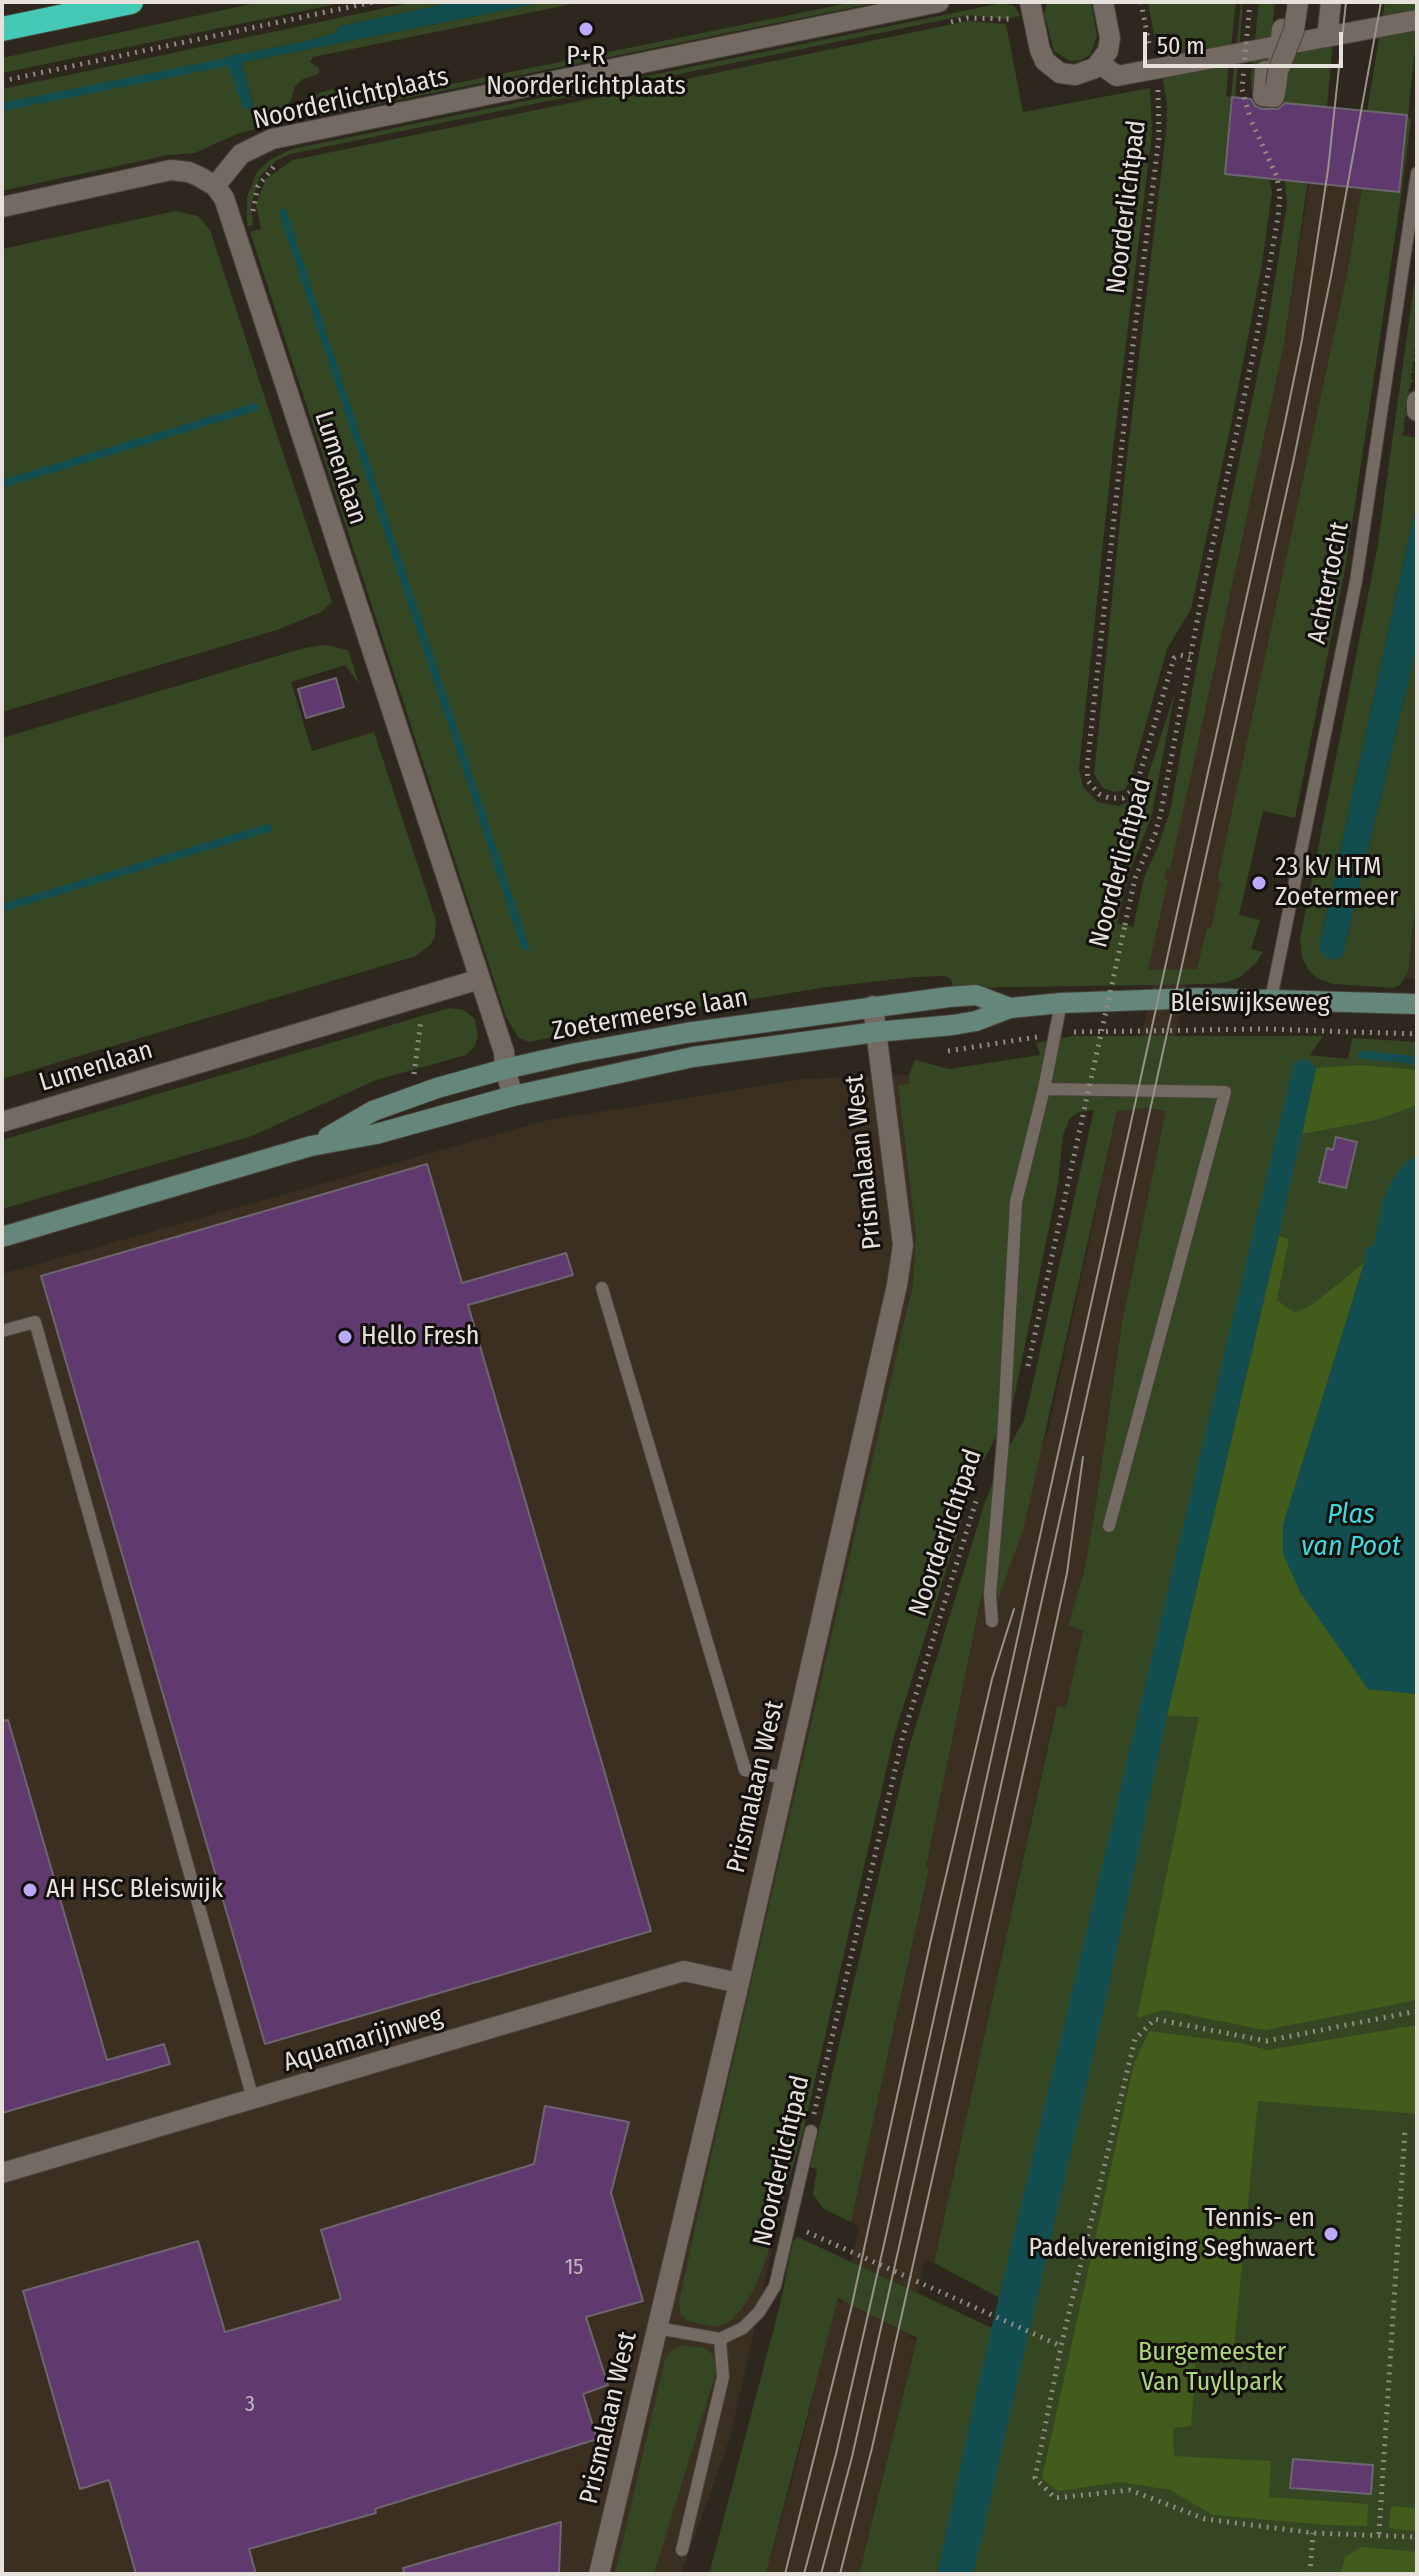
<!DOCTYPE html>
<html>
<head>
<meta charset="utf-8">
<style>
  body { margin:0 }
  #map { position:relative; width:1419px; height:2576px; overflow:hidden; background:#2e271e; font-family:"Fira Sans Condensed",sans-serif }
  canvas { display:block }
  .frame { position:absolute; inset:0; border:4px solid #e6e1db; pointer-events:none }
  .scale { position:absolute; left:1143px; top:32px; width:200px; height:36px; box-sizing:border-box; border:4px solid #e6e1db; border-top:0; padding-left:10px; font-size:24px; line-height:28px; white-space:nowrap; color:#e6e1db; -webkit-text-stroke:6px #13100d; paint-order:stroke }
</style>
</head>
<body>
<div id="map">
<canvas width="1419" height="2576"></canvas>
<div class="frame"></div>
<div class="scale">50 m</div>
</div>
<script>
const g = document.querySelector('canvas').getContext('2d');
g.lineJoin = 'round';
function fillPath(path, color) { g.fillStyle = color; g.fill(path, 'evenodd'); }
const poly = rows => new Path2D(rows.map(r => 'M' + r).join(''));
function strokePath(path, color, width, dash) { g.strokeStyle = color; g.lineWidth = width; g.lineCap = dash ? 'butt' : 'round'; g.setLineDash(dash || []); g.stroke(path); }
function label(font, color, halo, rows, align = 'center') {
  g.font = font + ' "Fira Sans Condensed",sans-serif'; g.lineWidth = 6; g.setLineDash([]); g.textBaseline = 'middle'; g.strokeStyle = halo; g.fillStyle = color; for (const [text, x, y, turn = 0] of rows) {
    g.save(); g.translate(x, y); g.rotate((+turn || 0) * Math.PI / 180); g.textAlign = isNaN(turn) ? turn : align; if (halo) g.strokeText(text, 0, 0); g.fillText(text, 0, 0); g.restore();
  }
}
fillPath(poly([
  [1309,183,1362,188,1347,274,1290,551,1217,880,1221,882,1211,929,1207,928,1198,969,1190,970,1159,1109,1167,1111,1122,1322,1093,1523,1083,1575,1068,1625,1083,1630,1066,1707,1056,1707,934,2263,925,2260,908,2336,916,2340,859,2574,766,2574,798,2457,836,2301,842,2303,859,2227,851,2222,929,1870,926,1869,982,1593,990,1594,1049,1427,1117,1111,1125,1109,1156,971,1147,970,1167,880,1164,880,1167,868,1170,868,1190,781,1284,345],
  [1417,844,1417,979,1396,977],
  [1034,1070,730,2438,681,2574,2,2574,2,1274,544,1121,802,1079]
]), '#3a2f21');
fillPath(poly([
  [260,2,346,2,2,73,2,58],
  [414,2,455,2,341,26,335,33,303,42,226,57,230,69,253,105,242,65,244,62,546,2,582,2,313,57,310,62,319,68,319,74,303,79,295,86,287,112,277,124,239,133,195,153,168,155,2,191,2,89],
  [854,2,880,2,319,116,311,113,307,107,310,96,332,89,336,92,330,104,334,108],
  [1047,2,1091,2,1097,36,1090,55,1081,60,1070,61,1054,51,1044,13],
  [1155,2,1236,2,1231,46,1159,60,1148,3],
  [1241,2,1243,2,1235,99,1267,172,1272,192,1262,264,1232,420,1191,609,1167,649,1130,781,1124,790,1114,792,1103,788,1094,774,1125,473,1166,133,1167,104,1162,76,1229,63,1226,96,1231,97],
  [1259,2,1275,2,1264,103,1283,106,1287,72,1295,53,1318,31,1337,2,1325,125,1316,124,1284,345,1190,781,1170,869,1167,869,1164,879,1168,880,1148,970,1197,969,1207,928,1211,928,1221,882,1217,881,1347,274,1372,130,1364,129,1385,2,1417,2,1417,28,1408,117,1411,118,1402,190,1346,564,1295,818,1263,811,1239,915,1260,920,1251,949,1263,952,1256,963,1240,977,1227,982,1211,984,953,988,951,979,945,976,914,977,828,987,696,1008,529,1042,519,1038,506,1017,250,232,261,229,256,204,266,179,293,160,968,21,1006,24,1023,112,1150,88,1152,134,1114,440,1079,769,1083,787,1098,802,1119,806,1134,800,1145,785,1175,692,1151,818,1129,874,1117,923,1133,927,1144,878,1159,844,1170,811,1203,632,1266,334,1287,205,1284,171,1254,104,1252,95,1251,77],
  [1002,3,1014,6,1020,16,1005,19,967,15,290,154,276,161,260,176,251,204,253,225,248,227,247,221,247,197,257,172,271,159,292,149],
  [175,211,198,216,210,230,332,602,321,612,277,630,2,712,2,249],
  [1417,264,1415,340,1417,343,1415,344,1417,348,1414,349,1415,355,1413,356,1417,361,1412,362,1414,365,1412,366,1414,367,1411,369,1415,372,1410,374,1412,377,1410,378,1414,381,1409,384,1411,385,1408,391,1410,393,1407,394,1409,398,1406,400,1409,401,1406,403,1408,409,1405,409,1407,415,1404,419,1406,422,1403,422,1405,425,1403,426,1405,427,1402,429,1405,430,1401,435,1417,438,1417,501,1319,947,1343,954,1417,645,1417,887,1408,972,1400,985,1393,988,1333,984,1317,978,1308,969,1302,957,1300,939,1377,550],
  [326,645,348,650,359,684,345,665,291,682,312,751,374,732,436,921,435,937,430,945,416,956,2,1079,2,738,304,648],
  [449,1008,464,1010,475,1019,478,1036,475,1046,466,1055,376,1080,252,1136,2,1209,2,1140],
  [1073,1036,1323,1036,1310,1055,1348,1059,1352,1038,1417,1042,1417,2574,963,2574,1069,2008,1000,2298,934,2263,1057,1706,1066,1707,1083,1631,1068,1625,1083,1575,1093,1523,1122,1322,1166,1111,1146,1108,1117,1111,1024,1527,999,1597,982,1593,926,1868,929,1869,851,2222,824,2209,818,2201,813,2194,817,2169,810,2167,910,1744,985,1502,1001,1461,1024,1420,1029,1400,1094,1110,1079,1112,1070,1118,1063,1135,1058,1184,1012,1408,977,1472,894,1736,804,2128,766,2259,754,2290,742,2308,729,2323,714,2327,688,2321,681,2315,679,2302,711,2156,913,1284,916,1235,898,1085,909,1084,909,1074,915,1060,949,1069,1040,1055,1036,1043],
  [798,2237,992,2328,937,2574,859,2574,917,2338,838,2298,766,2574,709,2574,780,2305,793,2241],
  [681,2345,705,2348,712,2354,717,2369,654,2574,615,2574,665,2359,671,2351]
]), '#354622');
fillPath(poly([
  [1360,1065,1417,1070,1417,1105,1376,1120,1302,1134,1316,1068],
  [1279,1236,1289,1239,1277,1300,1295,1313,1313,1304,1364,1263,1283,1525,1283,1554,1368,1689,1417,1694,1417,2000,1265,2030,1164,2010,1137,2018,1199,1717,1167,1716],
  [1417,2025,1417,2114,1258,2101,1233,2357,1196,2354,1191,2426,1173,2428,1174,2456,1271,2461,1269,2497,1368,2504,1367,2526,1327,2525,1213,2515,1170,2490,1120,2482,1058,2491,1042,2478,1134,2064,1149,2031,1239,2043,1268,2050],
  [1391,2506,1417,2508,1417,2531,1389,2528],
  [1362,2547,1417,2552,1417,2574,1341,2572,1345,2557]
]), '#415c1b');
fillPath(poly([
  [455,2,546,2,244,62,242,65,253,105,250,110,243,108,225,57,303,42,335,33,341,26],
  [1417,501,1417,645,1343,954,1338,959,1329,959,1322,954,1319,947],
  [1307,1059,1316,1068,1302,1134,1167,1716,1106,2000,973,2574,937,2574,977,2389,1294,1062],
  [1417,1155,1417,1694,1368,1689,1300,1592,1283,1554,1283,1525,1364,1264,1366,1248,1374,1245,1382,1203,1391,1181,1404,1164]
]), '#124d4f');
strokePath(poly([
  [2,107,237,60],
  [283,213,525,946],
  [2,484,255,407],
  [2,908,268,828],
  [1362,1055,1417,1060]
]), '#124d4f', 8);
const building = poly([
  [1232,97,1251,99,1255,106,1262,109,1278,109,1285,103,1407,115,1399,192,1225,174,1232,97],
  [336,678,344,707,306,718,298,689,336,678],
  [1336,1137,1357,1142,1346,1188,1319,1182,1327,1148,1333,1150,1336,1137],
  [427,1164,462,1283,566,1253,573,1275,468,1305,651,1931,265,2044,41,1276,427,1164],
  [8,1720,107,2060,164,2044,170,2064,2,2113,2,1721,8,1720],
  [545,2106,629,2122,611,2193,643,2301,586,2317,608,2385,583,2394,597,2439,375,2509,376,2513,249,2549,256,2574,136,2574,109,2480,80,2489,23,2291,198,2241,225,2332,341,2299,321,2230,534,2164,545,2106],
  [1293,2459,1373,2465,1371,2494,1290,2488,1293,2459],
  [561,2522,559,2574,404,2574,403,2568,561,2522]
]);
fillPath(building, '#603a6f');
strokePath(building, '#6d6670', 2);
const lane = poly([
  [1271,999,1356,581,1417,173],
  [1044,1089,1225,1092,1109,1526],
  [602,1288,745,1770,784,1778],
  [2,1331,35,1322,253,2099],
  [992,1621,990,1594,1003,1440,1016,1202,1044,1089,1061,1003],
  [657,2328,720,2339,743,2328,759,2312,775,2286,811,2131],
  [682,2550,723,2377,720,2339]
]);
const street = poly([
  [1030,2,1040,50,1045,61,1060,73,1075,75,1095,68,1108,51,1110,38,1103,2],
  [1327,37,1331,2],
  [1100,64,1117,76,1417,20],
  [1276,86,1274,97,1263,96,1265,71,1277,72,1282,29],
  [215,186,241,154,272,139,939,2],
  [2,207,171,170,189,172,200,177,215,186,224,198,504,1052,505,1069,513,1096],
  [1417,401,1417,411],
  [2,1122,480,979],
  [2,2173,684,1971,739,1983],
  [599,2574,739,1983,897,1285,903,1245,873,1006]
]);
const secondary = poly([
  [328,1137,373,1111,437,1088,505,1069,576,1053,686,1033,949,997,976,995,1010,1008],
  [2,1237,311,1146,376,1134,513,1096,693,1057,876,1032,953,1025,976,1021,1010,1008,1061,1003,1200,998,1417,1004]
]);
const highway = poly([
  [2,29,131,2]
]);
strokePath(lane, '#48413b', 14);
strokePath(street, '#48413b', 22);
strokePath(secondary, '#48413b', 22);
strokePath(highway, '#48413b', 26);
strokePath(poly([
  [1141,2,1150,49],
  [951,22,967,18,1012,19],
  [2,81,373,2],
  [1158,90,1159,137,1131,361,1087,768,1088,781,1099,794,1109,798,1123,798,1136,787,1174,658,1180,655,1190,657],
  [253,211,258,186,276,164],
  [1125,925,1135,878,1155,834,1161,812,1203,590,1255,346,1278,217,1280,194,1277,177,1250,118],
  [1074,1032,1265,1029,1417,1034],
  [948,1051,1037,1037],
  [414,1074,421,1020],
  [1028,1366,1074,1156],
  [1417,2011,1266,2041,1155,2019,1135,2039,1061,2346,1035,2478,1055,2498,1130,2490,1205,2519,1313,2533,1417,2537],
  [814,2114,903,1736,977,1498],
  [807,2232,1061,2346],
  [1379,2534,1405,2129],
  [1310,2574,1313,2533]
]), '#918b84', 5, [2, 6]);
strokePath(lane, '#736a61', 12);
strokePath(street, '#736a61', 20);
strokePath(secondary, '#65867a', 20);
strokePath(highway, '#44c9b5', 24);
strokePath(poly([
  [785,2574,851,2309,930,1944,992,1679,1014,1609],
  [804,2574,836,2454,885,2240,1284,427,1302,340,1328,170,1346,2],
  [821,2574,852,2457,899,2247,1294,458,1331,276,1381,2],
  [840,2574,872,2448,1048,1661,1067,1573,1083,1457]
]), '#98928b', 2);
const streetBridge = poly([
  [1276,86,1278,71,1294,30,1298,2]
]);
strokePath(streetBridge, '#48413b', 22, []);
strokePath(poly([
  [1250,2,1242,89,1250,118],
  [1074,1156,1125,925]
]), '#918b84', 5, [2, 6]);
strokePath(streetBridge, '#736a61', 20);
for (const [x, y, r, color] of [
  [586,29,8,"#b9abf7"],
  [1259,883,8,"#b9abf7"],
  [345,1337,8,"#b9abf7"],
  [30,1890,8,"#b9abf7"],
  [1331,2234,8,"#b9abf7"]
]) { const dot = new Path2D(); dot.arc(x, y, r, 0, 2 * Math.PI); g.fillStyle = color; g.fill(dot); strokePath(dot, '#13100d', 3); }
label('22px', '#c4b7c0', null, [
  ["15",574,2268],
  ["3",250,2405]
]);
label('26px', '#e6e1db', '#13100d', [
  ["P+R",586,57,"center"],
  ["Noorderlichtplaats",586,87,"center"],
  ["23 kV HTM",1275,868],
  ["Zoetermeer",1275,898],
  ["Hello Fresh",361,1337],
  ["AH HSC Bleiswijk",46,1890],
  ["Tennis- en",1315,2219,"right"],
  ["Padelvereniging Seghwaert",1315,2249,"right"]
], 'left');
label('26px', '#e6e1db', '#13100d', [
  ["Noorderlichtplaats",351,99,-13],
  ["Noorderlichtpad",1127,207,-83],
  ["Lumenlaan",340,468,72],
  ["Achtertocht",1329,583,-79],
  ["Noorderlichtpad",1121,863,-75],
  ["Bleiswijkseweg",1250,1004],
  ["Zoetermeerse laan",650,1015,-10],
  ["Lumenlaan",96,1067,-17],
  ["Prismalaan West",864,1162,-96],
  ["Noorderlichtpad",946,1533,-71],
  ["Prismalaan West",756,1787,-77],
  ["Aquamarijnweg",363,2040,-17],
  ["Noorderlichtpad",782,2161,-77],
  ["Prismalaan West",609,2418,-77]
]);
label('26px', '#add67c', '#13100d', [
  ["Burgemeester",1212,2353],
  ["Van Tuyllpark",1212,2383]
]);
label('italic 28px', '#3bdbe0', '#13100d', [
  ["Plas",1351,1515],
  ["van Poot",1351,1547]
]);
</script>
</body>
</html>
